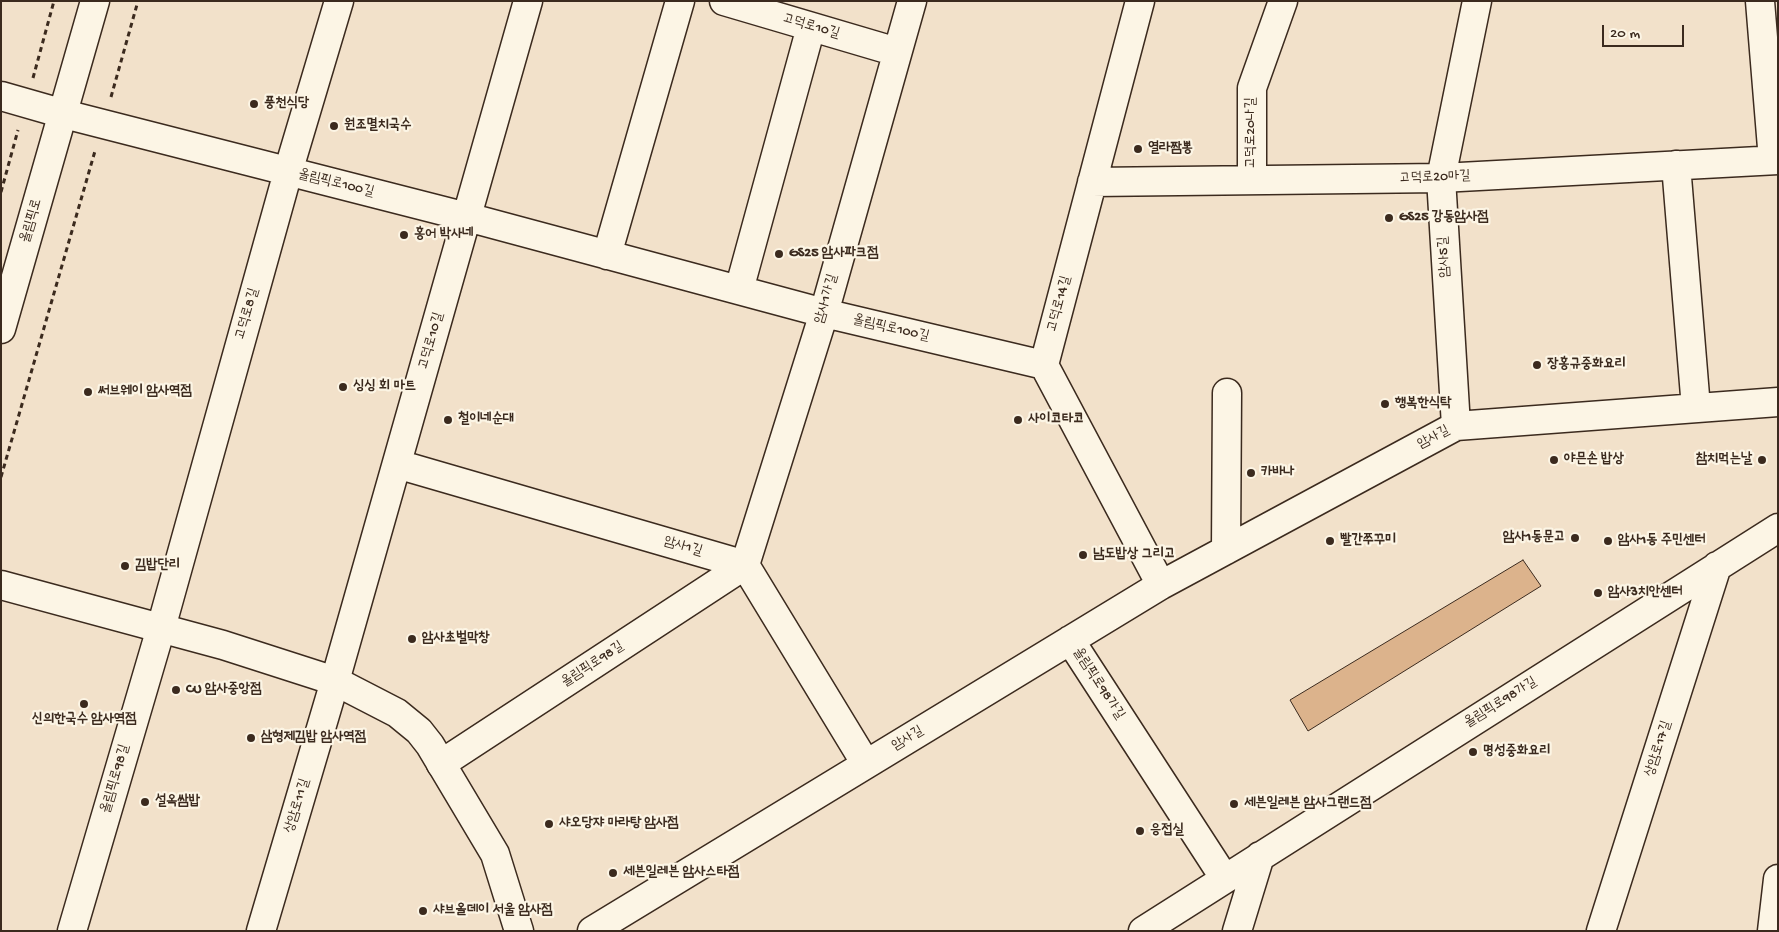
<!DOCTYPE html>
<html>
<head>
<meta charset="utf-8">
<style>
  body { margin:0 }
  #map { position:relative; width:1779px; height:932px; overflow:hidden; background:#f2e1ca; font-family:"Gochi Hand",sans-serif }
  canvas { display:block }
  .frame { position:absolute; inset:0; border:2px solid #3b2a1e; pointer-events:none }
  .scale { position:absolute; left:1602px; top:25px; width:82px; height:22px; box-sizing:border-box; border:2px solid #3b2a1e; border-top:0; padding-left:6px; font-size:15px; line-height:18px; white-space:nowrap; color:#3b2a1e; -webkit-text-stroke:4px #fcf5e5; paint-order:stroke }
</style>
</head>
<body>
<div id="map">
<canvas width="1779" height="932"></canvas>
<div class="frame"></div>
<div class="scale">20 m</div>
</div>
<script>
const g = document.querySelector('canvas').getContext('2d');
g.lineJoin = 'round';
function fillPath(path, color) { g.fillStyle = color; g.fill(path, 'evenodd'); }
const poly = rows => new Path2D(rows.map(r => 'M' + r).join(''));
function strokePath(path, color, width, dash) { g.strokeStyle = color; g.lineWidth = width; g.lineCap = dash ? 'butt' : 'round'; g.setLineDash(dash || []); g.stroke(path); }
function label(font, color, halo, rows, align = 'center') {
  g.font = font + ' "Gochi Hand","Poor Story",sans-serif'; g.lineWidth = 4.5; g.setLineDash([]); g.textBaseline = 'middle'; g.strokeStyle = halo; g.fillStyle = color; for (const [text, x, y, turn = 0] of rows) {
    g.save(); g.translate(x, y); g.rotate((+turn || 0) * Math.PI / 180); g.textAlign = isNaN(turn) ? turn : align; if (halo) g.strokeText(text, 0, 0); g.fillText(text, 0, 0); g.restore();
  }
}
const building = poly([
  [1523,560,1541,586,1308,731,1290,700,1523,560]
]);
fillPath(building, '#dcb38c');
strokePath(building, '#3b2a1e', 1);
const street = poly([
  [724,1,897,52],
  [1140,1,1044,365,1161,585],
  [1760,1,1773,160],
  [1,96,64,114,467,217,824,313,1044,365],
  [1676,165,1696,408],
  [1252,180,1252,88,1283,1],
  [1092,182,1441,178,1778,160],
  [607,255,680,1],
  [739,290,811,27],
  [1456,426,1441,178,1477,1],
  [397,464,745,565,866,764],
  [1226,550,1227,393],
  [1070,640,1225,879],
  [441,764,745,565,824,313,912,1],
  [72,931,161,628,288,172,339,1],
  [261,931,335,681,528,1],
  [592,931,1161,585,1456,426,1778,402],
  [1143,931,1778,528],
  [1237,931,1260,856],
  [1601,931,1717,566],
  [1772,931,1778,879]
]);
const secondary = poly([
  [1,329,95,1],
  [1,585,223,645,335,681,397,713,419,731,430,745,495,854,519,931]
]);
strokePath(street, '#3b2a1e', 31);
strokePath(secondary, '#3b2a1e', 31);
strokePath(poly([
  [33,78,54,1],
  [111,97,138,1],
  [1,192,18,130],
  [1,477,95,151]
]), '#3b2a1e', 3, [5, 4]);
strokePath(street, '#fcf5e5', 28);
strokePath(secondary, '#fcf5e5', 28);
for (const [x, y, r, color] of [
  [254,104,5,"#3b2a1e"],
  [334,126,5,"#3b2a1e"],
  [1138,149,5,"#3b2a1e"],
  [1389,218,5,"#3b2a1e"],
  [404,235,5,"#3b2a1e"],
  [779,254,5,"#3b2a1e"],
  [1537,365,5,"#3b2a1e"],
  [343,387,5,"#3b2a1e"],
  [88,392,5,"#3b2a1e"],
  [1385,404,5,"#3b2a1e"],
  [448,420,5,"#3b2a1e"],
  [1018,420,5,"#3b2a1e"],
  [1554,460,5,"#3b2a1e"],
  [1762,460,5,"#3b2a1e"],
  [1251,473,5,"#3b2a1e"],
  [1575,538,5,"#3b2a1e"],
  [1330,541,5,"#3b2a1e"],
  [1608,541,5,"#3b2a1e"],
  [1083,555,5,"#3b2a1e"],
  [125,566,5,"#3b2a1e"],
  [1598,593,5,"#3b2a1e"],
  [412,639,5,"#3b2a1e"],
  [176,690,5,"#3b2a1e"],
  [84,704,5,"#3b2a1e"],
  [251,738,5,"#3b2a1e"],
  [1473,752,5,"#3b2a1e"],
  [145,802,5,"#3b2a1e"],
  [1234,804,5,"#3b2a1e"],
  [549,824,5,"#3b2a1e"],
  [1140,831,5,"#3b2a1e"],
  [613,873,5,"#3b2a1e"],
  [423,911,5,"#3b2a1e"]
]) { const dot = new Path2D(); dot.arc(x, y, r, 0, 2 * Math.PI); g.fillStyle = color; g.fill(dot); strokePath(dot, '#fcf5e5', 2); }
label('14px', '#3b2a1e', '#fcf5e5', [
  ["고덕로10길",811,27,16],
  ["고덕로20나길",1252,133,-90],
  ["고덕로20마길",1435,178,-2],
  ["올림픽로100길",336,184,14],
  ["올림픽로",32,221,-74],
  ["암사5길",1445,257,-93],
  ["암사1가길",827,299,-74],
  ["고덕로14길",1060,304,-75],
  ["고덕로8길",248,314,-74],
  ["올림픽로100길",891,329,13],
  ["고덕로10길",432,341,-74],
  ["암사길",1434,438,-28],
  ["암사1길",683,547,16],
  ["올림픽로98길",593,665,-33],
  ["올림픽로98가길",1098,684,57],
  ["올림픽로98가길",1501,703,-32],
  ["암사길",908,739,-31],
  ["상암로17길",1659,749,-72],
  ["올림픽로98길",116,779,-74],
  ["상암로11길",298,806,-73]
]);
label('bold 14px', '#3b2a1e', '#fcf5e5', [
  ["풍천식당",264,104],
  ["원조멸치국수",344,126],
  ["열라짬뽕",1148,149],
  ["GS25 강동암사점",1399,218],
  ["홍어 박사네",414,235],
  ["GS25 암사파크점",789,254],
  ["장홍규중화요리",1547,365],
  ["싱싱 회 마트",353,387],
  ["써브웨이 암사역점",98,392],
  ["행복한식탁",1395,404],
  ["철이네순대",458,420],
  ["사이코타코",1028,420],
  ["야믄손 밥상",1564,460],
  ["참치먹는날",1752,460,"right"],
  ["카바나",1261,473],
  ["암사1동문고",1565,538,"right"],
  ["빨간쭈꾸미",1340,541],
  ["암사1동 주민센터",1618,541],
  ["남도밥상 그리고",1093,555],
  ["김밥단리",135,566],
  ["암사3치안센터",1608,593],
  ["암사초벌막창",422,639],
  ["CU 암사중앙점",186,690],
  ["신의한국수 암사역점",84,720,"center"],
  ["삼형제김밥 암사역점",261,738],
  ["명성중화요리",1483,752],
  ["설옥쌈밥",155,802],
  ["세븐일레븐 암사그랜드점",1244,804],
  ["샤오당쟈 마라탕 암사점",559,824],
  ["응접실",1150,831],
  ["세븐일레븐 암사스타점",623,873],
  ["샤브올데이 서울 암사점",433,911]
], 'left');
</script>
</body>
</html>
